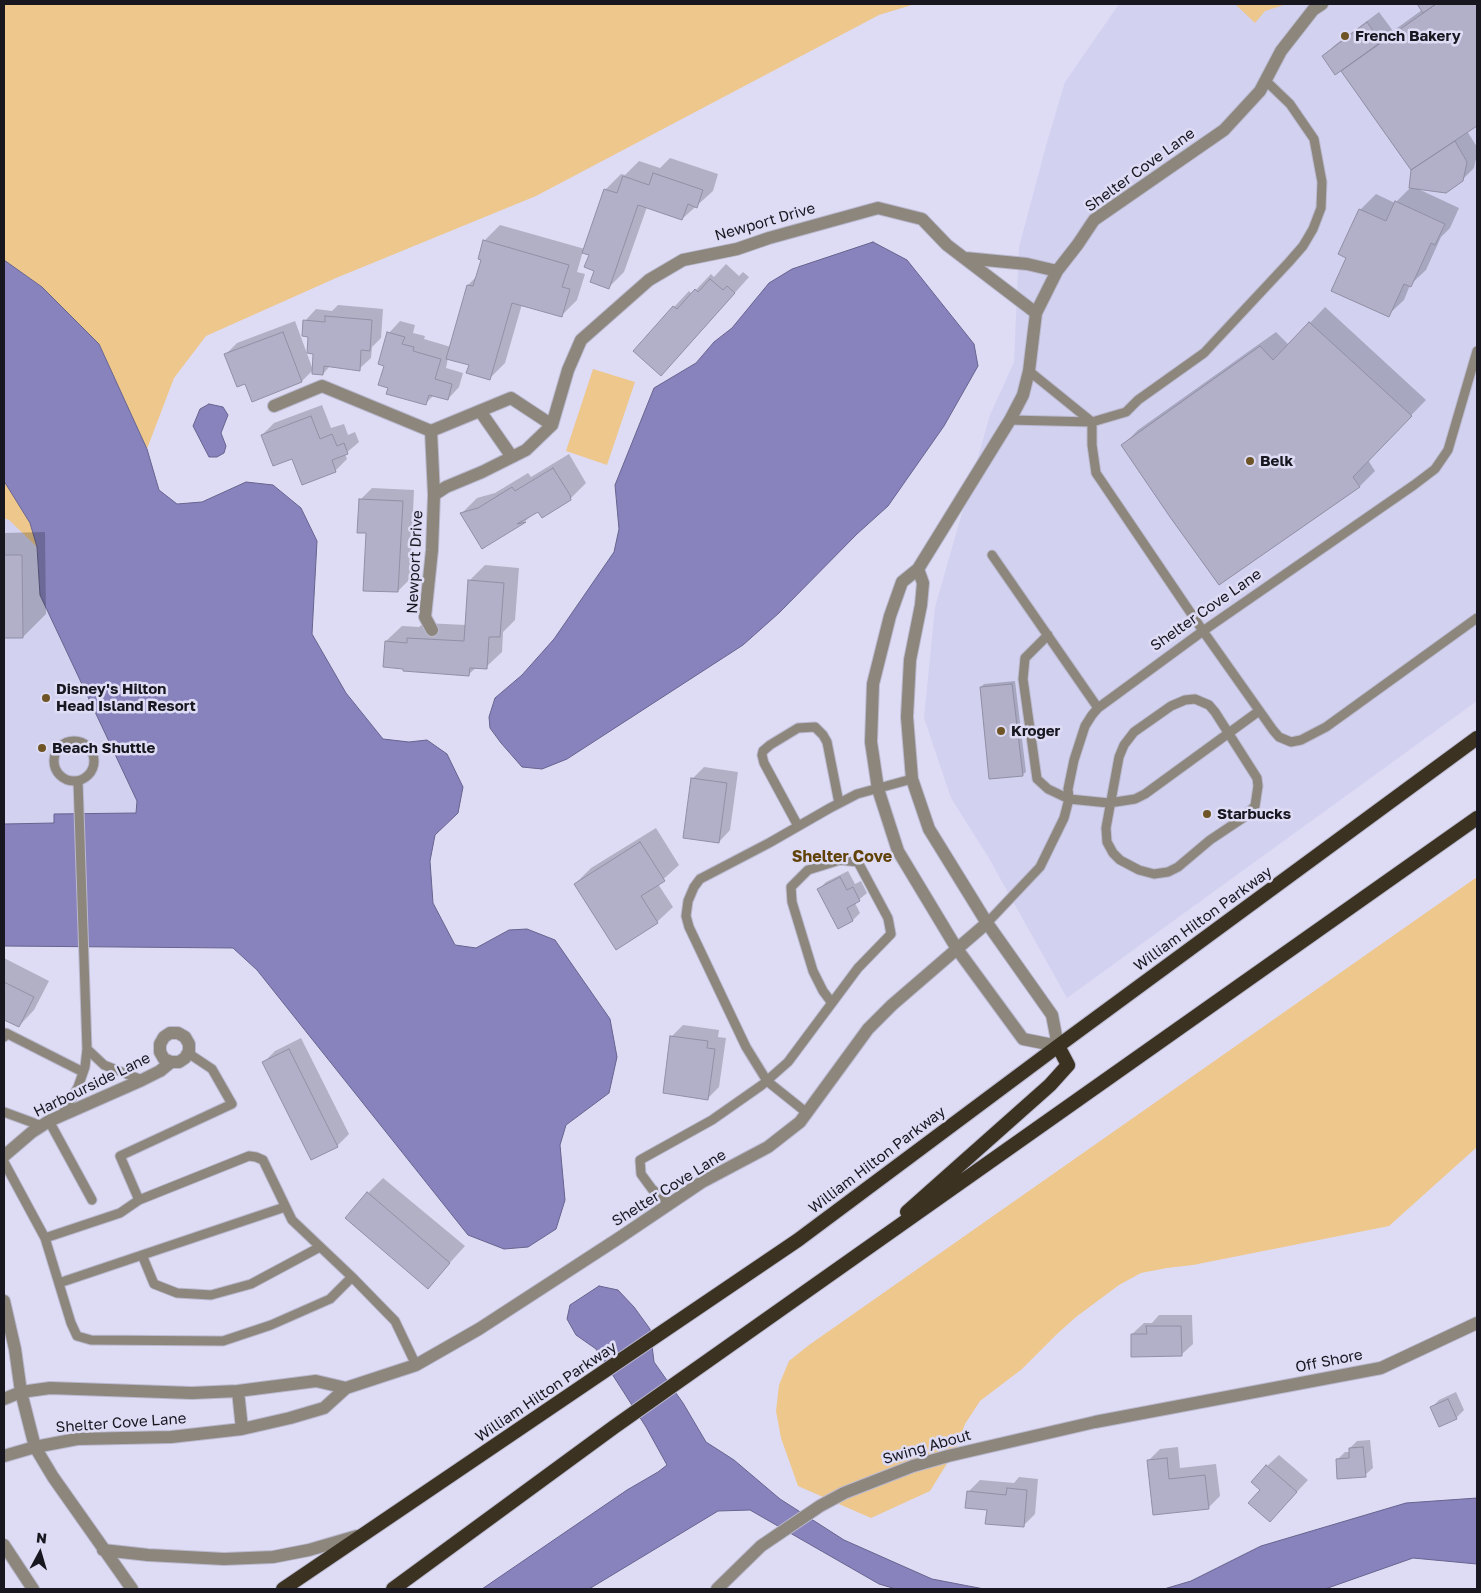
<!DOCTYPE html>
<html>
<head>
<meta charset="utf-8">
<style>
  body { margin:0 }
  #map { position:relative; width:1481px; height:1593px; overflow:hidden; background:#dedcf5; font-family:"Golos Text",sans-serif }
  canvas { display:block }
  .frame { position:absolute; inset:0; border:5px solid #181720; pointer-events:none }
  .north { position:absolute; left:15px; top:1528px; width:50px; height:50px; -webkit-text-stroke:4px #dedcf5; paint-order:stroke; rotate:6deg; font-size:14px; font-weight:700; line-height:20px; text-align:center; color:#181720 }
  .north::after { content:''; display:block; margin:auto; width:18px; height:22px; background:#181720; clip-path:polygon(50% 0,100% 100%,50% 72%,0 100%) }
</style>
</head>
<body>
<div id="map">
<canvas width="1481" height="1593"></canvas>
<div class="frame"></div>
<div class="north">N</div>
</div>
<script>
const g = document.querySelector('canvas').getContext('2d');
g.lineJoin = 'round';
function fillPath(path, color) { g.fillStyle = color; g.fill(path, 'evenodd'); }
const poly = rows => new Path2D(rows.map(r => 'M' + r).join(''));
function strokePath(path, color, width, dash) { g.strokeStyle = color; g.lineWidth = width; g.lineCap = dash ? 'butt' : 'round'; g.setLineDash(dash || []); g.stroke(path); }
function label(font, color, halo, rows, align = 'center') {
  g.font = font + ' "Golos Text",sans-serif'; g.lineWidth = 5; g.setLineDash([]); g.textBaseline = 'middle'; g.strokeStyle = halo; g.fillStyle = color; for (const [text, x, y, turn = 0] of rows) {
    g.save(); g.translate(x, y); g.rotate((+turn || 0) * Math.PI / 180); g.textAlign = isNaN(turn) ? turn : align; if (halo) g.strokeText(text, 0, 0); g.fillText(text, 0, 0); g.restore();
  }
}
fillPath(poly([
  [1119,4,1477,4,1477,701,1067,998,987,855,951,798,924,718,935,607,990,415,1014,362,1019,247,1047,142,1065,82],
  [4,518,9,520,37,547,40,595,137,801,136,813,54,814,55,823,4,824]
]), '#d2d1f0');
fillPath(poly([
  [4,4,915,4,879,15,536,196,336,278,206,336,174,378,147,449,99,344,42,287,4,260],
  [1235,4,1287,4,1265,11,1255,23],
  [593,369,635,382,607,465,566,451],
  [4,481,30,523,37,547,9,520,4,518],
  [1477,877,1477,1147,1389,1226,1193,1265,1167,1268,1141,1273,1119,1285,1076,1317,1057,1334,1022,1369,980,1401,965,1424,956,1449,930,1491,871,1518,798,1486,781,1438,776,1411,779,1385,789,1361,809,1345]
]), '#edc78c');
const water = poly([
  [873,242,907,260,974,344,978,366,944,426,888,506,857,534,779,613,743,645,567,759,542,769,522,767,501,743,490,728,489,717,495,698,522,675,554,639,614,552,619,529,615,485,654,388,696,363,714,342,732,328,769,283,792,269,873,242],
  [4,260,42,287,99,344,147,449,159,490,177,504,202,502,246,482,273,485,301,508,317,541,312,634,346,693,383,739,409,742,427,740,447,754,463,787,458,813,435,835,430,861,433,903,455,945,476,948,509,930,527,929,555,940,610,1019,617,1057,609,1093,566,1125,560,1145,565,1200,556,1229,528,1247,504,1249,468,1235,257,970,233,948,4,946,4,824,54,823,54,814,136,813,137,801,40,595,37,547,30,523,4,481,4,260],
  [209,404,223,407,228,415,221,433,226,446,224,453,217,457,209,457,193,426,200,409,209,404],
  [599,1286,618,1290,634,1307,650,1329,654,1362,683,1403,706,1442,734,1460,780,1499,844,1540,932,1579,984,1589,896,1589,879,1584,750,1510,718,1511,589,1589,482,1589,627,1490,658,1472,667,1465,646,1427,596,1349,576,1335,567,1319,570,1305,599,1286],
  [1477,1498,1477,1564,1413,1558,1325,1589,1164,1589,1191,1581,1261,1546,1406,1503,1477,1498]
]);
fillPath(water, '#8883bd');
strokePath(water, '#66638e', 1);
fillPath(poly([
  [1418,4,1477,4,1477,123,1467,131,1477,147,1477,154,1474,168,1462,180,1416,188,1459,208,1450,228,1441,237,1426,270,1410,285,1404,300,1388,315,1347,257,1360,210,1376,194,1395,203,1410,188,1412,170,1341,70,1323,56,1335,45,1379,12,1393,31,1422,10],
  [670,158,718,174,713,191,682,219,647,207,624,272,609,287,596,270,590,254,583,251,577,272,585,274,577,300,562,315,522,304,505,363,490,378,470,364,448,358,446,368,463,373,459,387,448,399,434,395,425,404,390,387,385,365,389,333,400,321,415,325,413,333,425,336,424,339,451,347,468,285,477,276,482,259,484,241,500,225,585,249,606,189,621,174,625,175,639,161,660,168],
  [726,264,739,276,743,272,749,277,676,359,674,307,689,291,692,294,711,274,714,277],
  [338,305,383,309,381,338,372,347,371,358,359,369,330,366,323,374,305,321,316,309,332,311],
  [1325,307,1426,400,1368,460,1375,471,1360,486,1123,445,1138,430,1276,332,1289,345],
  [295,321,313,370,302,381,246,382,226,354,237,343],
  [322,405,331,428,344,424,348,435,355,432,359,442,345,454,347,459,335,471,293,457,262,435,274,423],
  [569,454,586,483,570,499,539,510,524,522,482,548,462,513,477,498,495,493,528,473,531,477],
  [372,488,414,490,410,579,398,591,367,532,360,500],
  [45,532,46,614,23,637,4,637,4,533],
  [485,565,519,568,515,620,503,632,502,652,486,667,477,667,469,674,386,641,402,626,419,627,424,623,466,625,469,581],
  [1015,681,1026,772,1022,775,981,687,984,684],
  [704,767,738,772,730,830,719,842,692,779],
  [656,828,679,865,658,884,673,907,657,922,575,884,591,868],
  [848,871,855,884,861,881,867,893,855,903,860,913,853,920,839,927,819,889,826,882],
  [4,958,49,981,34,1010,19,1026,4,1018],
  [683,1025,719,1030,718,1037,726,1038,719,1087,708,1098,672,1036],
  [301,1038,349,1134,337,1146,264,1062,275,1051],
  [383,1178,465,1246,428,1287,368,1193],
  [1159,1315,1192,1315,1193,1344,1181,1355,1132,1334,1144,1323,1152,1323],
  [1456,1392,1464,1410,1457,1417,1440,1425,1432,1407,1439,1400],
  [1370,1440,1373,1468,1365,1475,1337,1460,1345,1452,1350,1452,1350,1448,1357,1441],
  [1178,1447,1180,1468,1216,1464,1220,1496,1208,1508,1154,1514,1148,1461,1160,1449],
  [1279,1455,1308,1480,1270,1521,1262,1490,1267,1466],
  [1019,1477,1038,1479,1035,1514,1023,1526,988,1509,968,1492,980,1480,1014,1483]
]), '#0003');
const building = poly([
  [1417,4,1436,4,1423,13,1417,4],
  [1436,4,1477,4,1477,126,1411,170,1341,71,1436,4],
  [1367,22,1381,42,1335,75,1322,56,1367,22],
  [1455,141,1467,162,1463,181,1446,193,1409,188,1411,170,1455,141],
  [653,173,703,190,697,208,688,204,682,220,638,205,609,289,590,282,594,271,584,267,589,255,582,253,604,189,617,193,623,176,649,185,653,173],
  [1395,201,1445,224,1435,245,1431,243,1411,287,1404,284,1389,317,1331,291,1346,258,1338,254,1359,209,1386,221,1395,201],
  [483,240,569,265,562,287,570,289,562,317,512,303,490,380,466,373,469,365,446,359,467,285,473,286,481,260,478,259,483,240],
  [710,279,723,290,727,286,735,293,661,376,633,351,673,306,677,309,695,289,698,292,710,279],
  [325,316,372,320,370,351,361,350,360,371,324,366,323,375,312,374,313,354,307,353,308,337,302,336,303,320,325,322,325,316],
  [1309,322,1412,416,1353,477,1360,487,1219,585,1170,517,1121,445,1260,346,1273,360,1309,322],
  [283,332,302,382,252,402,245,384,237,387,224,354,283,332],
  [387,332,405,337,402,344,414,347,413,351,441,359,435,379,452,384,448,400,429,395,426,405,386,394,388,388,378,385,384,366,378,364,387,332],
  [311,416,320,439,332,434,337,446,344,443,348,454,332,460,336,472,302,485,292,459,273,466,261,435,311,416],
  [553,468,570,495,571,500,542,518,538,512,517,524,526,522,482,549,460,513,478,508,512,487,515,491,553,468],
  [359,499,403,501,398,592,363,591,366,533,357,533,359,499],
  [4,555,22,555,23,638,4,638,4,555],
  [468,580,504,583,500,637,489,637,487,669,470,668,469,676,403,671,403,669,383,667,385,641,407,643,407,638,464,641,468,580],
  [1012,684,1023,776,989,779,980,687,1012,684],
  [691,778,727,783,719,843,683,838,691,778],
  [640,842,665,881,641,896,658,923,616,950,574,884,640,842],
  [840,877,847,890,853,887,860,901,847,908,853,921,838,929,817,889,840,877],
  [4,982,34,997,19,1027,4,1020,4,982],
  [670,1036,708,1041,707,1048,715,1049,708,1100,663,1093,670,1036],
  [289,1049,338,1147,311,1160,262,1062,289,1049],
  [367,1192,450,1263,428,1289,345,1218,367,1192],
  [1146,1326,1181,1326,1182,1356,1131,1357,1131,1334,1147,1334,1146,1326],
  [1448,1399,1457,1419,1439,1427,1430,1407,1448,1399],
  [1363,1447,1366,1477,1337,1479,1336,1459,1349,1458,1349,1448,1363,1447],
  [1167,1458,1169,1479,1205,1475,1209,1509,1153,1515,1147,1460,1167,1458],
  [1266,1465,1297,1492,1270,1522,1248,1503,1260,1490,1251,1482,1266,1465],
  [1007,1488,1027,1490,1024,1527,985,1524,987,1510,965,1508,967,1491,1006,1495,1007,1488]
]);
fillPath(building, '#b2b0c8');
strokePath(building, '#908fa5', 1);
const service = poly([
  [1265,80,1290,104,1314,139,1322,182,1321,208,1313,229,1303,246,1289,262,1204,353,1138,400,1126,412,1092,422,1092,445,1096,473,1203,631,1273,730,1279,737,1291,742,1301,740,1326,727,1477,618],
  [1029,371,1092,422],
  [1010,420,1092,422],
  [992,555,1098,708],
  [1048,635,1025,658,1023,679,1037,779,1048,789,1069,799,1109,803,1135,799,1145,794,1259,711],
  [1195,699,1209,705,1215,712,1257,778,1258,786,1255,806,1243,818,1210,840,1178,867,1168,872,1154,874,1139,870,1120,860,1113,853,1107,842,1106,828,1119,757,1124,745,1134,732,1171,706,1185,700,1195,699],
  '54 761a20 20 0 1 1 40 0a20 20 0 1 1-40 0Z',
  [798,826,764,763,762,755,763,751,770,745,798,728,815,727,823,735,827,742,839,803],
  [987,923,1040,867,1064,818,1069,799,1068,789,1074,760,1085,726,1092,715,1098,708,1203,631,1414,485,1435,469,1448,450,1477,351],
  [4,1037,6,1033,83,1072],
  [87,1049,104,1065,142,1080],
  [4,1112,42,1126],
  [807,1113,767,1081,746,1047,689,927,686,916,688,901,694,887,700,879,769,843,830,808,857,794,912,779],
  [62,1115,78,1087,85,1067,87,1049,78,781],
  [49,1121,92,1200],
  [4,1162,45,1238,120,1213,139,1200,120,1156,232,1104,212,1069,188,1053],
  [670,1204,652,1189,641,1174,640,1160,712,1120,762,1085,788,1062,858,968,891,934,888,918,858,862,840,860,808,870,791,887,792,902,813,971,823,991,832,1003],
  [45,1238,71,1323,77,1336,91,1340,223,1341,271,1325,330,1299,352,1277,292,1220,263,1160,256,1157,249,1156,139,1200],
  [142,1255,154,1284,177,1293,211,1295,251,1284,320,1247],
  [352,1277,395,1321,416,1365],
  [59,1283,285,1207]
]);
const minor = poly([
  [965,258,1027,264,1057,271],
  [274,406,322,386,431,431,434,495],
  [480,411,512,457],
  [431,431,511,398,552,425],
  [918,569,923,583,921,605,910,660,907,717,912,779,929,829,987,923,1052,1015,1058,1046,1023,1039,957,949,898,851,878,789,871,742,873,684,890,616,902,582,918,569,1010,420,1023,395,1029,371,1036,313,1057,271,1078,244,1094,220,1224,130,1260,91,1281,51,1313,10,1322,4],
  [432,630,425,617,432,550,434,495,446,487,482,472,526,450,552,425,568,370,581,340,649,280,683,260,737,249,769,238,878,208,922,219,947,245,1036,313],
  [4,1156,32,1132,49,1121,142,1080,160,1071,171,1062,179,1062,185,1058,189,1051,189,1044,185,1037,178,1033,170,1033,164,1037,160,1044,160,1052,164,1059,171,1062],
  [4,1301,15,1349,21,1392,35,1447,53,1477,132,1589],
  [238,1391,242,1429],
  [4,1399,21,1392,50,1388,192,1393,238,1391,316,1381,346,1388],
  [4,1456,35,1447,77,1439,171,1437,242,1429,290,1418,324,1408,346,1388,416,1365,479,1329,619,1238,702,1182,768,1147,800,1122,868,1029,892,1005,987,923],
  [4,1545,33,1589],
  [103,1550,148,1555,224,1559,273,1557,309,1550,357,1536],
  [717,1589,761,1546,820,1506,844,1493,913,1466,948,1456,1095,1422,1381,1368,1477,1323]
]);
const trunk = poly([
  [907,1212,1050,1085,1068,1065,1058,1046],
  [283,1589,798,1240,1058,1046,1477,738],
  [393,1589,614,1427,1477,818]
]);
strokePath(service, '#bab9cf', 11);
strokePath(minor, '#bab9cf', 14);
strokePath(trunk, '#bab9cf', 16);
strokePath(service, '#8c867d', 9);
strokePath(minor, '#8c867d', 12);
strokePath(trunk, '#3c3222', 14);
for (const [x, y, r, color] of [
  [1345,36,5,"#6f5426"],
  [1250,461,5,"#6f5426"],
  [46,698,5,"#6f5426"],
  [1001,731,5,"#6f5426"],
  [42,748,5,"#6f5426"],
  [1207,814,5,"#6f5426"]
]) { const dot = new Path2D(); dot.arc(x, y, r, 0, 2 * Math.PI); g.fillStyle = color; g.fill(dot); strokePath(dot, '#dedcf5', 2); }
label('bold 15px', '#181720', '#dedcf5', [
  ["French Bakery",1355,36],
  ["Belk",1260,461],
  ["Disney's Hilton",56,689],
  ["Head Island Resort",56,706],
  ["Kroger",1011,731],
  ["Beach Shuttle",52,748],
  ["Starbucks",1217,814]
], 'left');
label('15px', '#181720', '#dedcf5', [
  ["Shelter Cove Lane",1140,170,-36],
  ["Newport Drive",765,222,-16],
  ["Newport Drive",415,562,-87],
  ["Shelter Cove Lane",1206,610,-35],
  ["William Hilton Parkway",1203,919,-36],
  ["Harbourside Lane",92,1085,-26],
  ["William Hilton Parkway",877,1160,-37],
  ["Shelter Cove Lane",669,1188,-32],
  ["Off Shore",1329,1361,-11],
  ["William Hilton Parkway",546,1392,-34],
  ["Shelter Cove Lane",121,1423,-4],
  ["Swing About",927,1447,-16]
]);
label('bold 16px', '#614309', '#dedcf5', [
  ["Shelter Cove",842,857]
]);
</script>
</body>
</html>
